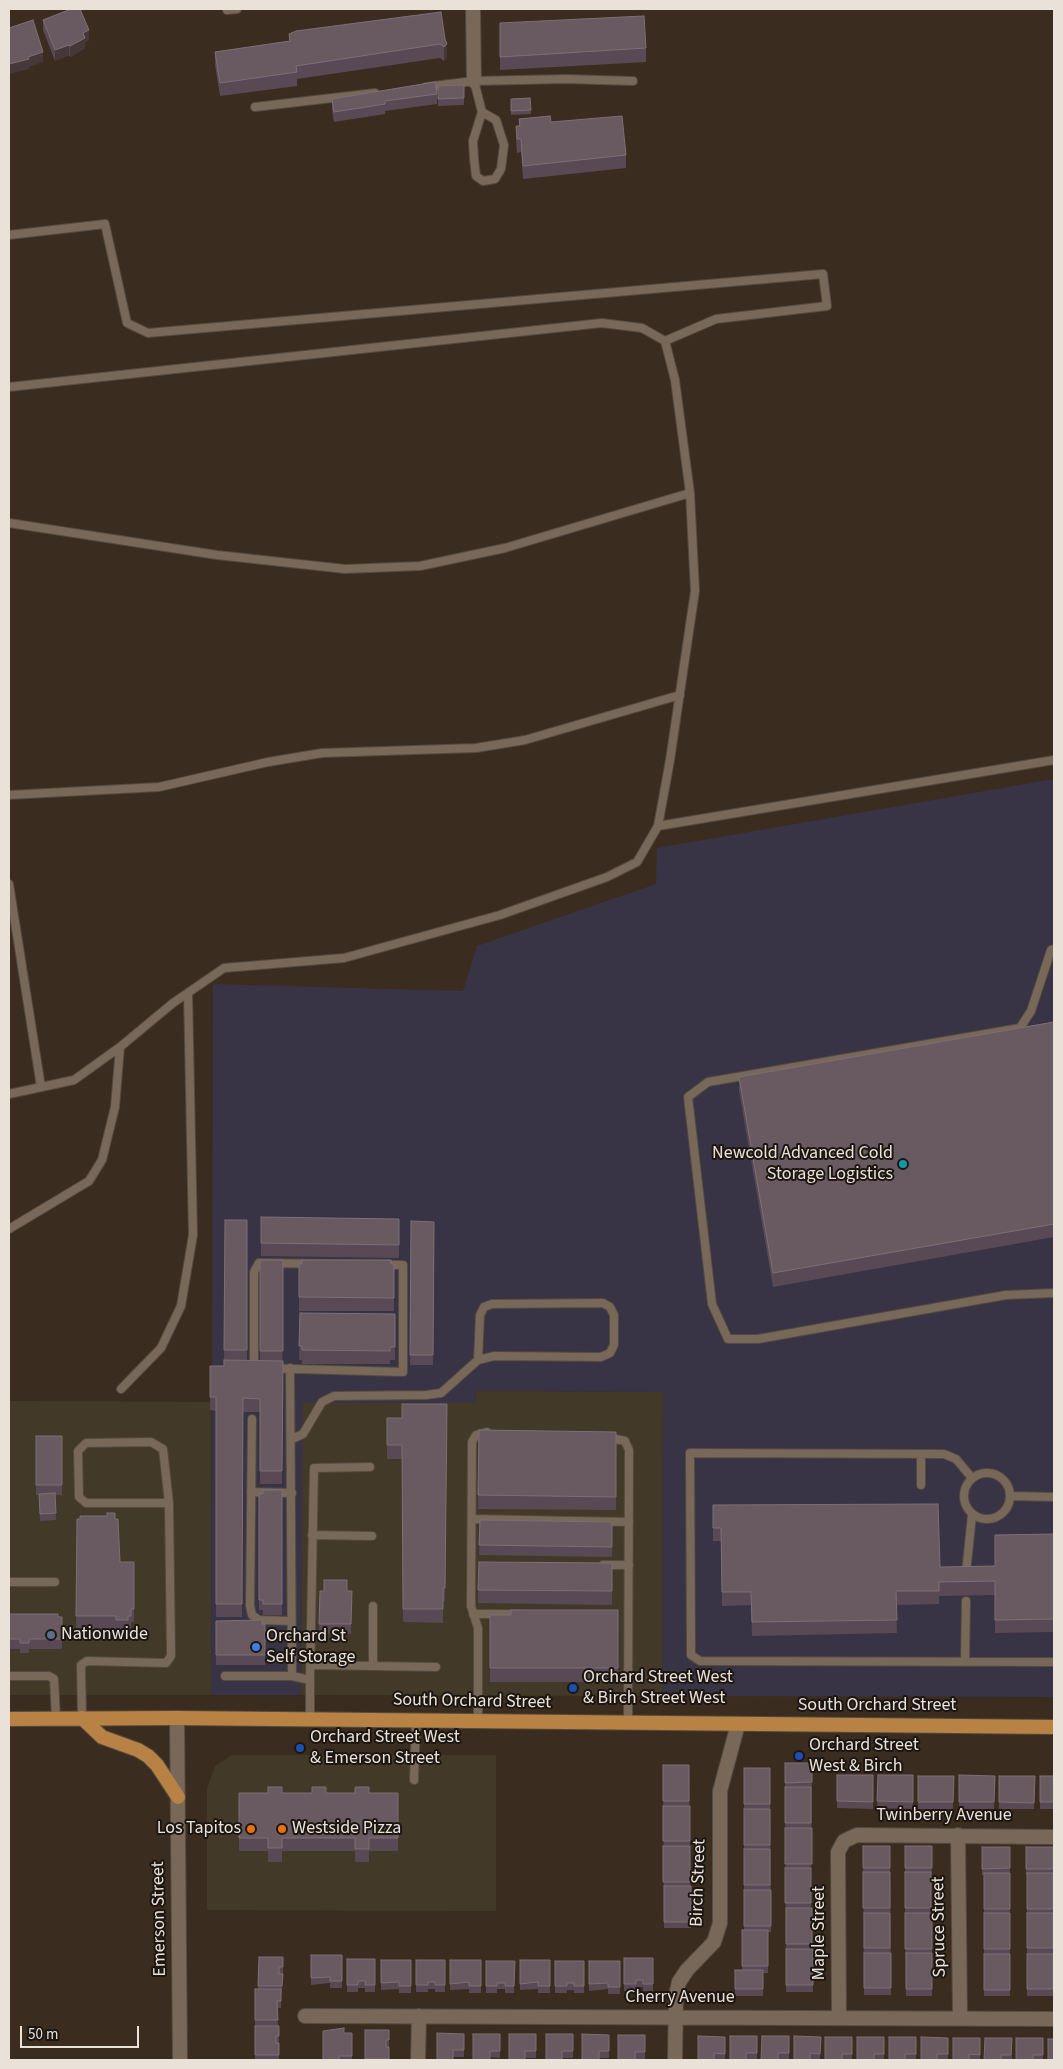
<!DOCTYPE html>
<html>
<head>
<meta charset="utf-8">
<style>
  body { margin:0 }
  #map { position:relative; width:1063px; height:2069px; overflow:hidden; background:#3a2d20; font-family:"Source Sans 3",sans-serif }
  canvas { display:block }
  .frame { position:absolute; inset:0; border:10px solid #eae1d9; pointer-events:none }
  .scale { position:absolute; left:20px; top:2026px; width:119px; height:22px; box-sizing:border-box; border:2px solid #eae1d9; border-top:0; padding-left:6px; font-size:15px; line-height:18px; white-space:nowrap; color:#eae1d9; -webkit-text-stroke:4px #1c1611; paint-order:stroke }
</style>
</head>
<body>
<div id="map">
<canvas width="1063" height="2069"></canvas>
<div class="frame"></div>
<div class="scale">50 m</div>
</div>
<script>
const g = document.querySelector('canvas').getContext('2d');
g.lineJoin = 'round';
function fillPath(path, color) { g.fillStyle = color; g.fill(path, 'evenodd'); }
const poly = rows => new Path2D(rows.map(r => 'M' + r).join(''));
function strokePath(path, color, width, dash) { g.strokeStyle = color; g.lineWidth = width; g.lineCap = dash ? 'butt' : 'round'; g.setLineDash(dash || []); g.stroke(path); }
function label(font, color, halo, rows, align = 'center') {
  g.font = font + ' "Source Sans 3",sans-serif'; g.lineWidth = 4; g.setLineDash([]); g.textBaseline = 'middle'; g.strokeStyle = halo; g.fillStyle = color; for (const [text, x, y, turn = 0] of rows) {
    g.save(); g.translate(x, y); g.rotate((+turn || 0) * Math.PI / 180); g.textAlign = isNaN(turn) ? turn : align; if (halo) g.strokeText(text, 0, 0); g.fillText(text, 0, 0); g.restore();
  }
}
fillPath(poly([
  [475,1391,663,1392,662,1696,301,1695,302,1403,475,1403],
  [9,1401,211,1402,211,1695,9,1695],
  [232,1755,496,1755,496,1911,207,1910,207,1789,215,1766]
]), '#423929');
fillPath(poly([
  [1054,779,1054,1697,662,1696,663,1392,476,1391,475,1403,303,1403,301,1695,211,1695,213,984,463,991,477,946,656,884,657,848]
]), '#383445');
const service = poly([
  [227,10,237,9],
  [474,81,482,112,473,141,474,159,476,176,483,181,495,179,501,169,504,145,496,120,482,112],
  [426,87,474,81,566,79,633,81],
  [255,107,375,93],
  [9,235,105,224,127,323,148,333,823,274,827,306,716,319,665,341],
  [9,387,602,323,642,328,665,341,675,380,690,493,695,591,670,760,658,826,637,862,607,877,500,915,344,958,224,968,173,1003,120,1047,74,1080,9,1094],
  [9,523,217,555,345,569,420,566,505,548,690,493],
  [9,795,159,787,268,762,322,753,476,748,525,740,680,695],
  [658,826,1054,760],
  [9,884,41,1087],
  [1054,949,1051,950,1031,1011,1020,1028,708,1082,688,1097,712,1304,728,1339,758,1339,1006,1295,1054,1293],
  [9,1229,89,1181,102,1160,115,1107,120,1047],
  [259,1263,403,1265,403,1372,259,1368,254,1361,254,1272,259,1263],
  [290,1368,292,1676],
  [121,1389,161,1348,181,1306,193,1235,188,993],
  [252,1419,250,1606,252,1615,259,1620,291,1621],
  [606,1437,625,1441,629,1450,628,1723],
  [292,1439,303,1434,322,1402,334,1396,426,1395,441,1393,478,1360,494,1356,601,1357,610,1353,614,1345,614,1315,610,1307,603,1303,492,1304,484,1307,480,1315,478,1360],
  [921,1455,921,1485],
  '964 1496a23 23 0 1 1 46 0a23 23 0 1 1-46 0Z',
  [972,1478,956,1459,944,1454,690,1453,691,1655,700,1661,1054,1662],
  [251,1492,292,1493],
  [1010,1496,1054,1497],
  [472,1519,629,1522],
  [312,1535,372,1536],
  [603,1565,629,1565],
  [966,1573,972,1515],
  [9,1582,55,1582],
  [373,1606,373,1666],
  [473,1614,519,1614],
  [965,1661,966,1601],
  [310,1665,436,1667],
  [9,1676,49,1676,54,1679,56,1718],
  [225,1676,292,1676,310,1680,310,1720],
  [310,1680,314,1468,370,1467],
  [82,1718,81,1665,87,1661,166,1663,171,1656,169,1503,86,1503,79,1497,78,1451,86,1443,151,1442,163,1449,169,1503],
  [478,1721,478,1628,471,1606,472,1442,476,1435,487,1432],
  [414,1780,416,1721]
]);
const minor = poly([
  [473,9,474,81],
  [958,1835,960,2018],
  [305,2016,1054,2019],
  [839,2018,838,1852,844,1841,857,1835,1054,1837],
  [418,2060,419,2016],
  [675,2060,676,1995,679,1982,687,1970,714,1942,720,1923,720,1791,738,1724]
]);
const secondary = poly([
  [177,1718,180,2060]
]);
const primary = poly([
  [82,1718,102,1737,138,1750,148,1756,157,1765,178,1797],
  [9,1719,177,1718,1054,1727]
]);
strokePath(service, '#554a3f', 10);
strokePath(minor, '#554a3f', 16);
strokePath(secondary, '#554a3f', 16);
strokePath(primary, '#554a3f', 16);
strokePath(service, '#77685a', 8);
strokePath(minor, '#77685a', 14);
strokePath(secondary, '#77685a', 14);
strokePath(primary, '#b88244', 14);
fillPath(poly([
  [441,12,447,57,444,61,440,58,297,79,297,86,220,96,215,65,215,52,289,41,289,34],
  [43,20,89,40,85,42,85,48,70,57,69,55,55,61,43,30],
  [500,23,646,48,646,62,500,70],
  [464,85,464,105,438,106,438,86],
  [437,94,437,104,385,111,385,114,334,122,332,110,332,99],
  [530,98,531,114,511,115,511,99],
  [519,119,551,122,626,155,626,168,523,179,521,152,517,153,516,140,516,126,519,126],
  [1054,1022,1054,1237,773,1287,739,1091,739,1077],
  [261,1217,399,1219,399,1258,261,1256],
  [225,1220,247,1220,247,1360,224,1360],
  [411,1221,434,1222,433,1365,410,1365],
  [260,1260,283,1260,282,1484,260,1484,260,1412,243,1412,242,1617,216,1617,216,1411,210,1410,210,1366,224,1366,260,1361],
  [299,1264,394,1264,394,1311,299,1311],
  [300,1313,395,1314,395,1360,390,1360,390,1364,302,1364,302,1360,299,1360],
  [447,1404,445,1601,443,1601,443,1623,403,1622,402,1459,387,1459,387,1418,402,1418],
  [479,1430,616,1432,616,1510,478,1509],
  [36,1436,62,1436,62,1495,55,1495,56,1520,40,1521,39,1495,36,1495],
  [282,1490,282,1615,263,1615,263,1610,259,1610,259,1494,263,1494],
  [713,1505,940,1567,995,1566,1054,1534,1054,1632,995,1633,995,1595,939,1596,939,1604,896,1605,897,1633,752,1636,751,1605,722,1606,721,1541,713,1541],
  [77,1519,115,1519,120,1562,134,1562,134,1622,131,1622,131,1629,128,1629,128,1634,116,1634,116,1629,76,1629],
  [480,1520,612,1522,612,1557,479,1555],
  [479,1562,612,1563,612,1605,478,1603],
  [320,1591,352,1591,351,1634,319,1634],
  [618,1610,618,1682,490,1682,490,1615,511,1615],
  [9,1614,62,1617,62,1649,29,1649,29,1653,20,1653,20,1649,9,1649],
  [216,1621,265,1624,265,1665,216,1665],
  [785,1763,812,1763,811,1908,812,1908,813,1992,786,1992],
  [663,1765,689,1765,691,1928,664,1928],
  [744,1768,770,1768,771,1932,768,1932,768,1973,763,1973,763,1996,735,1996,735,1970,742,1970,742,1930,744,1930],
  [837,1775,873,1775,873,1809,837,1808],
  [878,1775,913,1775,913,1809,877,1808],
  [959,1775,995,1776,994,1809,959,1809],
  [918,1776,954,1776,953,1809,918,1809],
  [999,1776,1035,1776,1034,1809,999,1809],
  [1040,1776,1054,1776,1054,1809,1040,1809],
  [239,1793,398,1793,398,1851,369,1851,369,1862,355,1862,355,1851,282,1851,282,1862,268,1862,268,1851,239,1851],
  [863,1846,890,1846,891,1995,864,1995],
  [905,1846,932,1846,932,1874,931,1874,931,1913,932,1913,932,1996,906,1996,905,1915],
  [982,1847,1010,1847,1010,1996,984,1996,984,1875,982,1875],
  [1026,1847,1053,1847,1053,1996,1027,1996,1027,1875,1026,1875],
  [311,1955,342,1955,342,1988,330,1988,330,1983,311,1985],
  [259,1957,283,1957,283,1974,279,1974,283,1974,282,1993,281,1993,281,2008,277,2008,278,2026,279,2026,279,2043,276,2043,279,2043,279,2060,255,2060,255,1989,258,1989],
  [624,1958,653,1958,653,1991,643,1991,643,1987,636,1987,636,1991,624,1991],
  [347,1959,375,1959,375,1992,365,1992,365,1988,358,1988,358,1992,347,1992],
  [381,1960,411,1960,411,1993,399,1993,399,1989,381,1990],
  [416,1960,445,1960,445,1992,435,1992,435,1989,428,1989,428,1992,416,1992],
  [450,1960,481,1960,481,1993,469,1993,469,1989,450,1990],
  [520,1960,550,1960,550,1993,538,1993,538,1989,520,1990],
  [486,1961,515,1961,514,1993,505,1993,505,1989,497,1989,497,1993,486,1993],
  [555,1961,584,1961,584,1993,574,1993,574,1990,567,1990,567,1993,555,1993],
  [589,1961,620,1961,620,1994,608,1994,608,1989,589,1991],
  [365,2030,389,2030,389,2060,365,2060],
  [344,2033,352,2033,352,2060,323,2060],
  [464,2034,464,2057,453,2057,437,2060],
  [500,2034,500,2058,490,2057,473,2060],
  [536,2034,536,2058,525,2058,509,2060],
  [573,2034,573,2058,562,2058,546,2060],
  [609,2035,609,2058,599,2058,582,2060],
  [645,2035,645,2059,635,2059,618,2060],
  [757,2036,757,2060,730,2060],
  [789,2036,789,2060,761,2060],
  [725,2037,725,2060,698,2060],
  [821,2037,820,2060,794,2060],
  [852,2037,852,2060,825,2060],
  [884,2037,884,2060,857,2060],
  [916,2037,916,2060,889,2060],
  [948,2038,948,2060,921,2060],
  [980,2038,980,2060,953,2060],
  [1012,2038,1012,2060,984,2060],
  [1043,2038,1043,2060,1016,2060]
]), '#594954');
fillPath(poly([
  [89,30,89,40,85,42,85,48,70,57,70,46,83,33],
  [447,44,447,57,444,61,444,47],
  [69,45,69,55,55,61,55,50],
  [43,52,43,62,29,67,29,69,9,74,9,64]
]), '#463739');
const building = poly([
  [71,9,80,9,89,30,83,33,85,38,70,46,69,45,55,50,43,20,71,9],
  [441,12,445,39,447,44,444,47,440,44,296,66,297,72,220,83,215,52,290,41,289,34,296,31,441,12],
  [644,16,646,48,500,57,500,23,644,16],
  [33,20,43,52,28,57,29,59,9,64,9,28,33,20],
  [435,82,437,94,385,101,385,104,334,112,332,99,435,82],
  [464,85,464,98,438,99,438,86,464,85],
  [530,98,531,110,511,111,511,99,530,98],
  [550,116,551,122,622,116,626,155,523,166,521,139,517,139,516,126,520,126,519,119,550,116],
  [1054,1022,1054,1224,773,1273,739,1077,1054,1022],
  [261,1217,399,1219,399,1245,261,1243,261,1217],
  [225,1220,247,1220,247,1350,224,1350,225,1220],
  [411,1221,434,1222,433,1355,410,1355,411,1221],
  [260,1260,283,1260,283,1351,260,1351,260,1260],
  [302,1260,391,1260,391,1264,394,1264,394,1298,299,1297,299,1264,302,1264,302,1260],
  [300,1313,395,1314,395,1347,390,1347,390,1351,302,1350,302,1346,299,1346,300,1313],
  [224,1360,283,1361,282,1471,260,1471,260,1399,243,1398,242,1604,216,1604,216,1397,210,1397,210,1366,224,1366,224,1360],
  [402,1404,447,1404,445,1588,443,1588,443,1609,403,1609,402,1445,387,1445,387,1418,402,1418,402,1404],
  [479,1430,616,1432,616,1497,478,1495,479,1430],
  [36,1436,62,1436,62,1485,36,1485,36,1436],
  [263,1490,282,1490,282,1604,263,1604,263,1600,259,1600,259,1494,263,1494,263,1490],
  [55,1493,56,1513,40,1514,39,1494,55,1493],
  [938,1504,940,1567,995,1566,995,1535,1054,1534,1054,1619,995,1620,995,1581,939,1582,939,1591,896,1591,897,1620,752,1622,751,1592,722,1592,721,1528,713,1528,713,1505,938,1504],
  [107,1513,115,1513,115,1519,118,1519,120,1562,134,1562,134,1609,131,1609,131,1616,128,1616,128,1620,116,1620,116,1616,76,1616,77,1519,80,1519,80,1516,107,1516,107,1513],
  [480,1520,612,1522,612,1547,479,1545,480,1520],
  [479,1562,612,1563,612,1591,478,1590,479,1562],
  [324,1580,347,1580,347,1591,352,1591,351,1624,319,1624,320,1591,324,1591,324,1580],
  [511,1610,618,1610,618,1668,490,1668,490,1615,511,1615,511,1610],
  [9,1614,58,1614,58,1617,62,1617,62,1639,29,1639,29,1643,20,1643,20,1639,9,1639,9,1614],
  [262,1620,262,1624,265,1624,265,1655,216,1655,216,1621,262,1620],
  [785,1763,812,1763,812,1782,785,1783,785,1763],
  [663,1765,689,1765,689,1801,663,1801,663,1765],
  [744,1768,770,1768,770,1804,744,1804,744,1768],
  [837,1775,873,1775,873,1802,837,1801,837,1775],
  [878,1775,913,1775,913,1802,877,1801,878,1775],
  [959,1775,995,1776,994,1802,959,1802,959,1775],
  [918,1776,954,1776,953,1802,918,1802,918,1776],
  [999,1776,1035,1776,1034,1803,999,1802,999,1776],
  [1040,1776,1054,1776,1054,1802,1040,1802,1040,1776],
  [268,1787,282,1787,282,1793,312,1793,312,1787,326,1787,326,1793,355,1793,355,1787,369,1787,369,1793,398,1793,398,1838,369,1838,369,1849,355,1849,355,1838,282,1838,282,1848,268,1848,268,1838,239,1838,239,1793,268,1793,268,1787],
  [785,1787,811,1787,811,1823,785,1823,785,1787],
  [663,1806,690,1806,690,1841,663,1841,663,1806],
  [744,1809,770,1809,770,1845,744,1845,744,1809],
  [785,1828,812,1828,812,1864,785,1864,785,1828],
  [663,1846,690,1846,690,1882,663,1882,663,1846],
  [863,1846,890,1846,890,1868,863,1868,863,1846],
  [905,1846,932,1846,932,1868,905,1868,905,1846],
  [982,1847,1010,1847,1010,1868,982,1869,982,1847],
  [1026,1847,1053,1847,1053,1869,1026,1869,1026,1847],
  [744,1849,770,1849,770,1885,744,1885,744,1849],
  [785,1868,811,1868,811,1903,785,1903,785,1868],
  [863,1872,890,1872,890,1908,863,1908,863,1872],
  [905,1872,931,1872,931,1908,905,1908,905,1872],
  [984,1873,1010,1873,1010,1909,984,1909,984,1873],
  [1027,1873,1053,1873,1053,1909,1027,1909,1027,1873],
  [664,1886,691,1886,691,1922,664,1922,664,1886],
  [744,1890,771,1890,771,1926,744,1926,744,1890],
  [786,1908,812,1908,812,1944,786,1944,786,1908],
  [864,1913,890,1913,890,1948,864,1948,864,1913],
  [905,1913,932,1913,932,1949,905,1949,905,1913],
  [984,1913,1010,1913,1010,1949,984,1949,984,1913],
  [1027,1913,1053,1913,1053,1948,1027,1948,1027,1913],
  [742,1930,768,1930,768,1966,742,1966,742,1930],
  [786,1949,813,1949,813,1985,786,1985,786,1949],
  [864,1953,891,1953,891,1988,864,1988,864,1953],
  [906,1953,932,1953,932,1989,906,1989,906,1953],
  [984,1954,1010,1954,1010,1990,984,1990,984,1954],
  [1027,1954,1053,1954,1053,1989,1027,1989,1027,1954],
  [311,1955,342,1955,342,1981,330,1981,330,1977,311,1978,311,1955],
  [259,1957,283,1957,283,1967,279,1967,279,1974,283,1974,282,1986,258,1986,259,1957],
  [624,1958,653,1958,653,1984,643,1984,643,1980,636,1980,636,1984,624,1984,624,1958],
  [347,1959,375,1959,375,1985,365,1985,366,1981,358,1981,358,1985,347,1985,347,1959],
  [381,1960,411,1960,411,1986,399,1986,399,1982,381,1983,381,1960],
  [416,1960,445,1960,445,1985,435,1985,435,1982,428,1982,428,1985,416,1985,416,1960],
  [450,1960,481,1960,481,1986,469,1986,469,1982,450,1984,450,1960],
  [520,1960,550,1960,550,1986,538,1986,538,1982,520,1984,520,1960],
  [486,1961,515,1961,514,1986,505,1986,505,1983,497,1983,497,1986,486,1986,486,1961],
  [555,1961,584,1961,584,1986,574,1986,574,1983,567,1983,567,1986,555,1986,555,1961],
  [589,1961,620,1961,620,1987,608,1987,608,1983,589,1984,589,1961],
  [735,1970,763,1970,763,1989,735,1989,735,1970],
  [255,1989,281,1989,281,2001,277,2001,278,2020,255,2020,255,1989],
  [255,2026,279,2026,279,2036,276,2036,276,2043,279,2043,279,2055,255,2055,255,2026],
  [344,2028,344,2033,352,2033,352,2056,339,2056,339,2060,323,2060,323,2031,344,2028],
  [365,2030,389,2030,389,2040,386,2040,386,2047,389,2047,389,2059,365,2059,365,2030],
  [437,2033,464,2034,464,2050,453,2050,453,2060,437,2060,437,2033],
  [473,2034,500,2034,500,2051,490,2051,490,2060,473,2060,473,2034],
  [509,2034,536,2034,536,2051,525,2051,525,2060,509,2060,509,2034],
  [546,2034,573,2034,573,2051,562,2051,562,2060,546,2060,546,2034],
  [582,2034,609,2035,609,2051,599,2051,599,2060,582,2060,582,2034],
  [618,2035,645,2035,645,2052,635,2052,635,2060,618,2060,618,2035],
  [698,2036,725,2037,725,2054,714,2053,714,2060,698,2060,698,2036],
  [730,2036,757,2036,757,2053,746,2053,746,2060,730,2060,730,2036],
  [762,2036,789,2036,789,2053,778,2053,778,2060,761,2060,762,2036],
  [794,2036,821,2037,820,2054,810,2053,810,2060,794,2060,794,2036],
  [825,2037,852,2037,852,2054,842,2054,842,2060,825,2060,825,2037],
  [857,2037,884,2037,884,2054,874,2054,874,2060,857,2060,857,2037],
  [889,2037,916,2037,916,2054,905,2054,905,2060,889,2060,889,2037],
  [921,2037,948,2038,948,2054,937,2054,937,2060,921,2060,921,2037],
  [953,2038,980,2038,980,2055,969,2054,969,2060,953,2060,953,2038],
  [985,2038,1012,2038,1011,2055,1001,2055,1001,2060,984,2060,985,2038],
  [1016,2038,1043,2038,1043,2055,1033,2055,1033,2060,1016,2060,1016,2038],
  [1048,2039,1054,2039,1054,2060,1048,2060,1048,2039]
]);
fillPath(building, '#695a62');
strokePath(building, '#7d6f75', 1);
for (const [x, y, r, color] of [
  [903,1164,5,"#0f9aa8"],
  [51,1635,5,"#5c6f8a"],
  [256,1647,5,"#3f7fe0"],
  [573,1688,5,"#1a4fb4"],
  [300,1748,5,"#1a4fb4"],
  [799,1756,5,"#1a4fb4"],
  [251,1829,5,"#e8710a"],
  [282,1829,5,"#e8710a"]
]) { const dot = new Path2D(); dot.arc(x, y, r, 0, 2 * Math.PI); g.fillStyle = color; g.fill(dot); strokePath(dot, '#1c1611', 2); }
label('18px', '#eae1d9', '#1c1611', [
  ["Newcold Advanced Cold",893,1154,"right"],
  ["Storage Logistics",893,1175,"right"],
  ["Nationwide",61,1635],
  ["Orchard St",266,1637],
  ["Self Storage",266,1658],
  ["Orchard Street West",583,1678],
  ["& Birch Street West",583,1699],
  ["Orchard Street West",310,1738],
  ["& Emerson Street",310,1759],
  ["Orchard Street",809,1746],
  ["West & Birch",809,1767],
  ["Los Tapitos",241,1829,"right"],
  ["Westside Pizza",292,1829]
], 'left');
label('18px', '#eae1d9', '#1c1611', [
  ["South Orchard Street",472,1702,1],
  ["South Orchard Street",877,1706],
  ["Twinberry Avenue",944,1816],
  ["Birch Street",699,1883,-88],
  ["Emerson Street",160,1919,-91],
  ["Spruce Street",940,1927,-91],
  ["Maple Street",820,1933,-90],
  ["Cherry Avenue",680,1998]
]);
</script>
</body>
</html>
